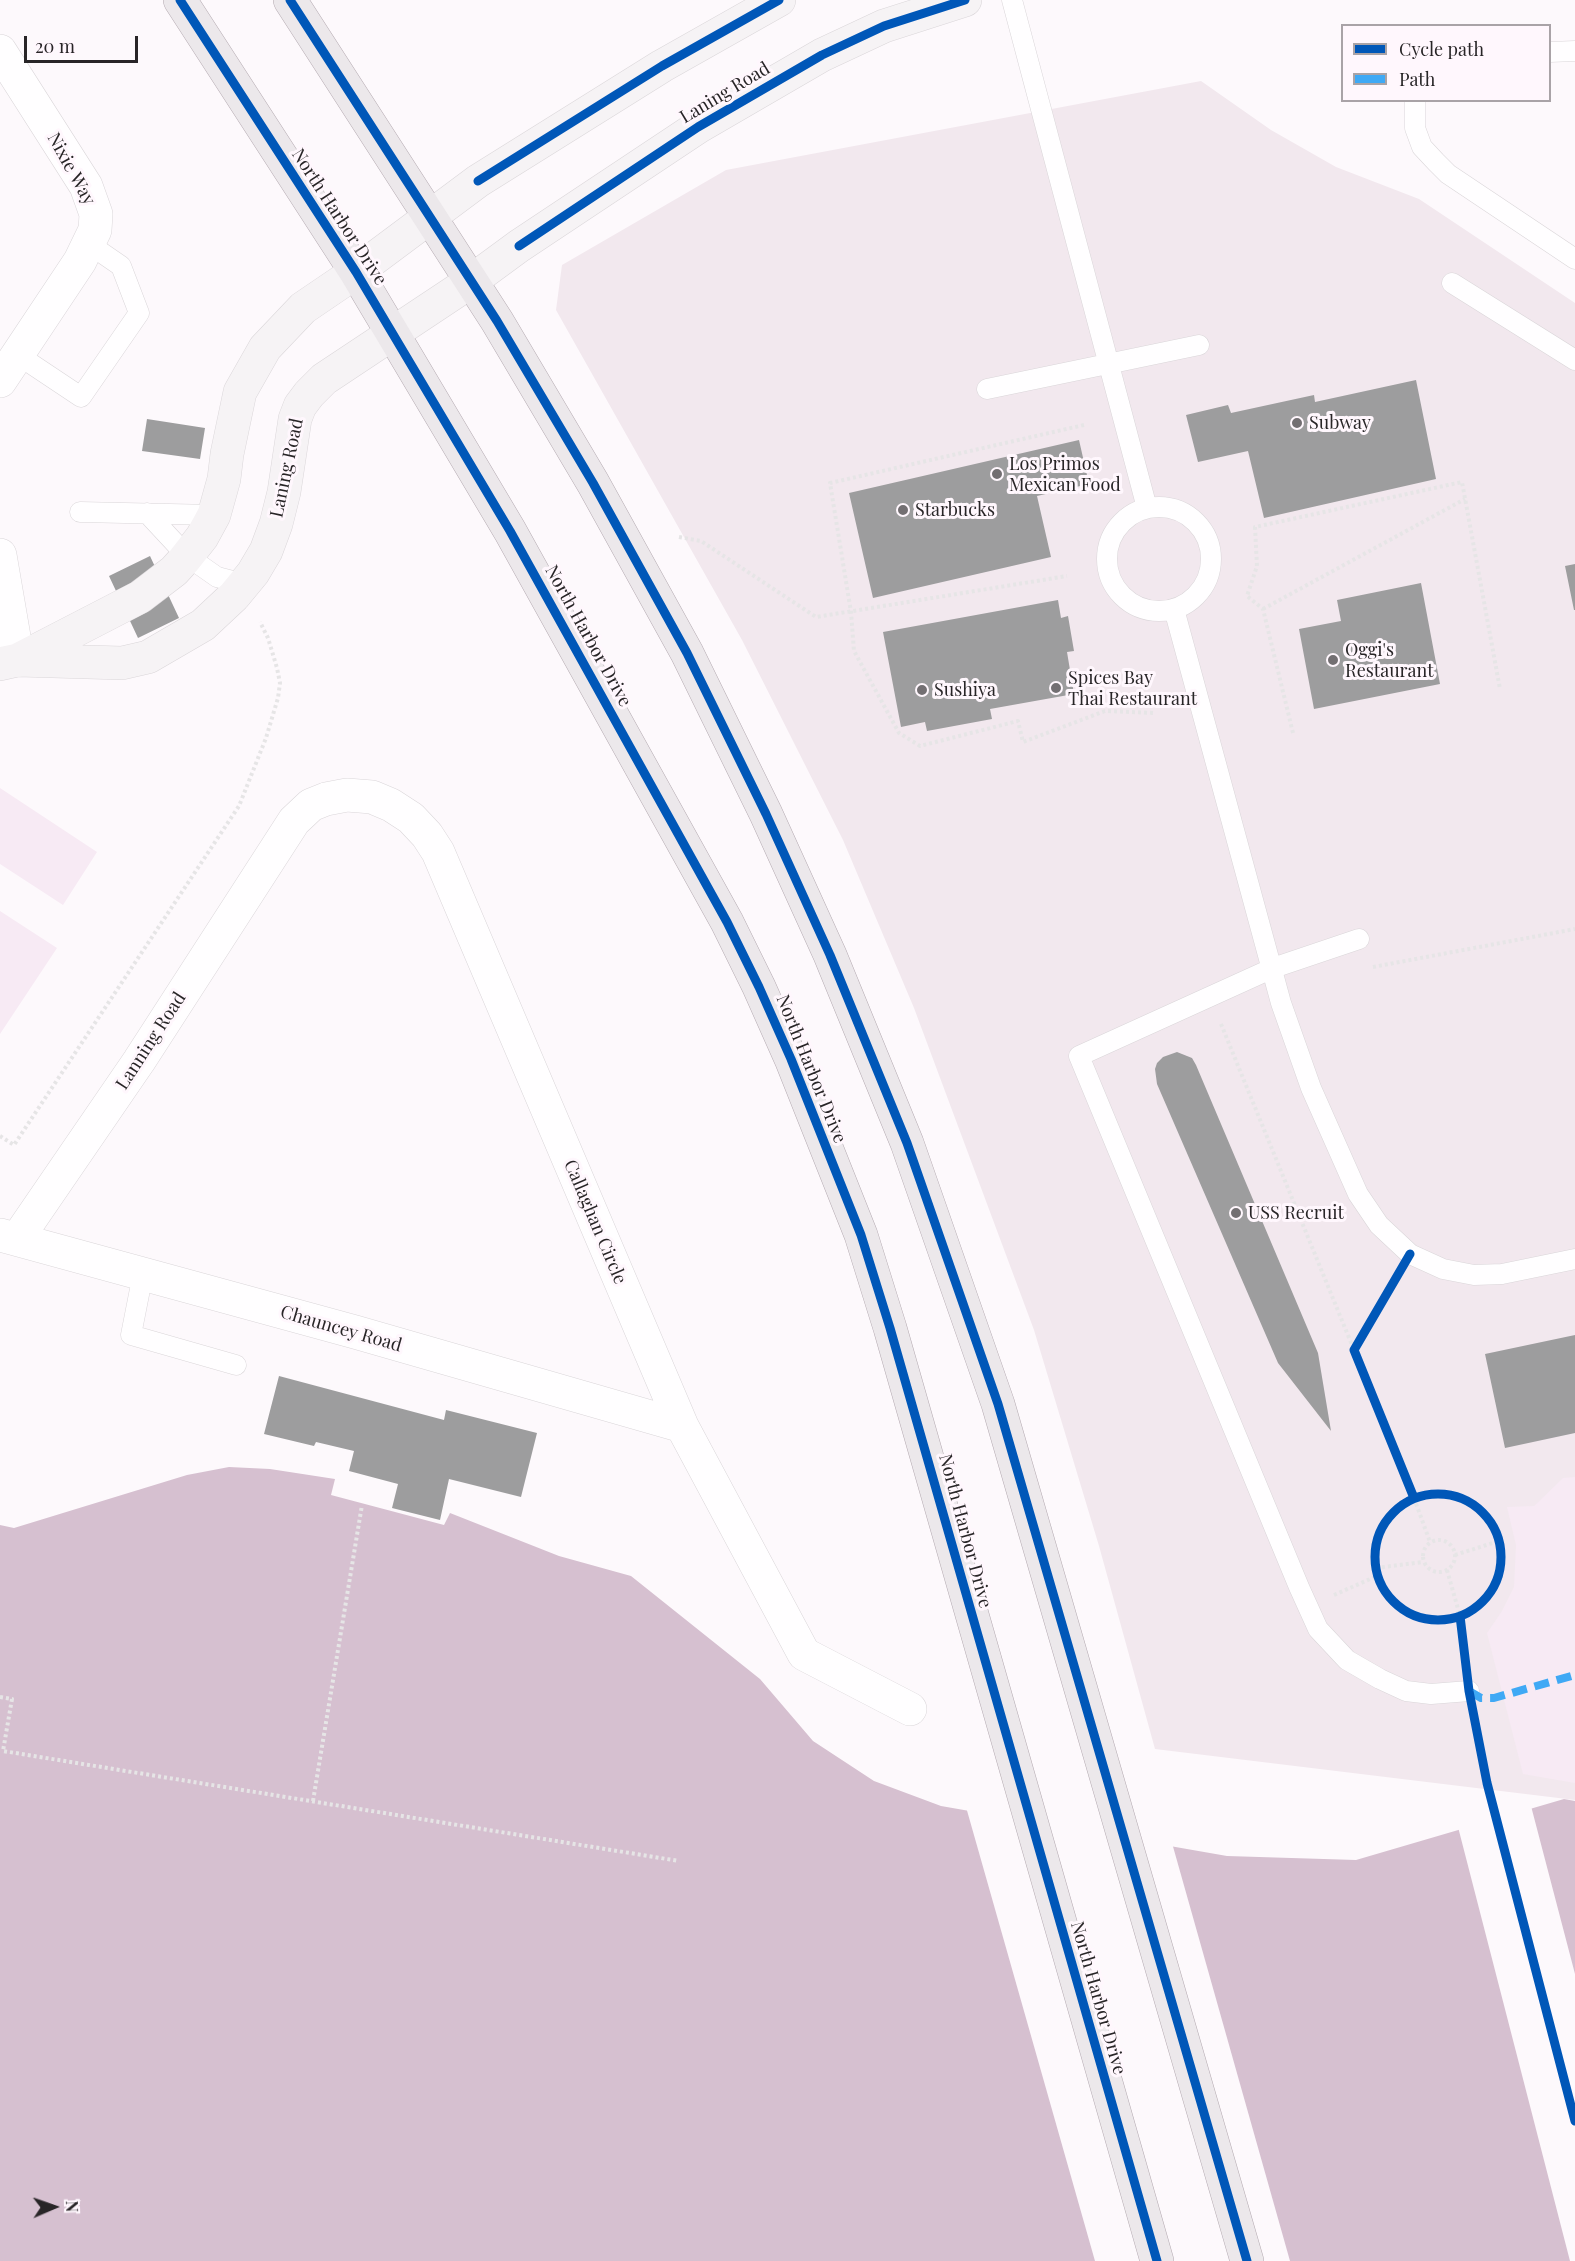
<!DOCTYPE html>
<html>
<head>
<meta charset="utf-8">
<style>
  body { margin:0 }
  #map { position:relative; width:1575px; height:2261px; overflow:hidden; background:#fdf9fc; font-family:"Playfair Display",serif }
  canvas { display:block }
  .legend { position:absolute; left:1341px; top:24px; width:210px; height:78px; box-sizing:border-box; background:#fff7fd; border:2px solid #a9a3a7; margin:0; padding:8px 10px; list-style:none; font-size:18px; color:#282527 }
  .legend li { display:flex; align-items:center; gap:12px; height:30px }
  .legend b { width:30px; border:2px solid #a9a3a7 }
  .north { position:absolute; left:24px; top:2177px; width:60px; height:60px; -webkit-text-stroke:4px #fff7fd; paint-order:stroke; rotate:88deg; font-size:16px; font-weight:700; line-height:24px; text-align:center; color:#282527 }
  .north::after { content:''; display:block; margin:auto; width:21px; height:27px; background:#282527; clip-path:polygon(50% 0,100% 100%,50% 72%,0 100%) }
  .scale { position:absolute; left:24px; top:36px; width:114px; height:27px; box-sizing:border-box; border:3px solid #282527; border-top:0; padding-left:8px; font-size:18px; line-height:21px; white-space:nowrap; color:#282527; -webkit-text-stroke:4px #fff7fd; paint-order:stroke }
</style>
</head>
<body>
<div id="map">
<canvas width="1575" height="2261"></canvas>
<ul class="legend">
<li><b style="height:8px;background:#0057b8"></b>Cycle path</li>
<li><b style="height:8px;background:#3fa9f5"></b>Path</li>
</ul>
<div class="north">N</div>
<div class="scale">20 m</div>
</div>
<script>
const g = document.querySelector('canvas').getContext('2d');
g.lineJoin = 'round';
function fillPath(path, color) { g.fillStyle = color; g.fill(path, 'evenodd'); }
const poly = rows => new Path2D(rows.map(r => 'M' + r).join(''));
function strokePath(path, color, width, dash) { g.strokeStyle = color; g.lineWidth = width; g.lineCap = dash ? 'butt' : 'round'; g.setLineDash(dash || []); g.stroke(path); }
function label(font, color, halo, rows, align = 'center') {
  g.font = font + ' "Playfair Display",serif'; g.lineWidth = 6; g.setLineDash([]); g.textBaseline = 'middle'; g.strokeStyle = halo; g.fillStyle = color; for (const [text, x, y, turn = 0] of rows) {
    g.save(); g.translate(x, y); g.rotate((+turn || 0) * Math.PI / 180); g.textAlign = isNaN(turn) ? turn : align; if (halo) g.strokeText(text, 0, 0); g.fillText(text, 0, 0); g.restore();
  }
}
fillPath(poly([
  [1201,81,1271,130,1336,167,1419,199,1575,303,1575,1800,1155,1749,1099,1546,1034,1330,914,1008,843,840,742,640,556,310,562,265,726,170]
]), '#f2e8ee');
fillPath(poly([
  [0,788,97,852,63,905,0,864],
  [0,911,57,948,0,1034],
  [1575,1477,1575,1783,1523,1774,1487,1633,1502,1611,1514,1587,1516,1545,1507,1507,1534,1506,1563,1478]
]), '#f7eaf4');
fillPath(poly([
  [229,1467,270,1469,335,1479,331,1495,444,1525,450,1513,559,1556,631,1576,760,1679,813,1741,874,1781,941,1806,1227,1856,1356,1860,1564,1799,1575,1801,1575,2261,0,2261,0,1525,14,1528,187,1475]
]), '#d6c0d0');
fillPath(poly([
  [1531,1806,1575,1974,1575,2261,1570,2261,1458,1827],
  [966,1807,1172,1843,1290,2261,1095,2261]
]), '#fdf9fc');
fillPath(poly([
  [1416,380,1436,479,1264,518,1248,451,1198,462,1186,415,1228,405,1231,413,1314,395,1315,402],
  [147,419,205,428,200,459,142,451],
  [1079,440,1089,484,1037,496,1051,557,873,598,849,493],
  [150,556,179,618,138,638,109,576],
  [1575,564,1575,610,1574,610,1565,566],
  [1421,583,1440,684,1314,709,1299,629,1341,621,1337,600],
  [1058,600,1061,618,1068,616,1074,651,1067,652,1074,694,990,709,992,719,927,731,925,722,901,727,883,632],
  [1177,1052,1192,1058,1196,1065,1318,1353,1331,1431,1278,1363,1157,1084,1155,1069,1157,1063,1163,1057],
  [1575,1335,1575,1433,1505,1448,1485,1354],
  [279,1376,444,1420,446,1410,537,1433,521,1497,449,1479,440,1520,392,1508,398,1484,349,1471,354,1451,316,1442,314,1446,264,1434]
]), '#9d9d9e');
const lane = poly([
  [1012,0,1147,508],
  [1550,52,1575,51],
  [1415,100,1415,128,1422,147,1436,162,1448,174,1575,259],
  [1452,283,1575,360],
  [18,355,81,397,139,313,121,266,89,244],
  [987,389,1199,345],
  '1107 559a52 52 0 1 1 104 0a52 52 0 1 1-104 0Z',
  [80,512,214,515],
  [147,513,187,556,217,577,244,584],
  [1174,609,1281,1003,1311,1088,1358,1194,1379,1225,1410,1254,1443,1269,1474,1275,1502,1274,1575,1259],
  [1359,939,1273,968,1079,1056,1299,1587,1318,1629,1347,1660,1380,1679,1406,1691,1431,1694,1469,1691],
  [143,1274,131,1335,236,1365]
]);
const street = poly([
  [0,51,86,186,96,214,95,230,80,261,0,381],
  [0,555,18,660],
  [0,1235,355,1332,682,1426],
  [17,1239,139,1061,294,821,311,805,326,799,347,795,372,797,391,805,411,818,427,835,438,852,682,1426,804,1654,910,1709]
]);
const secondary = poly([
  [20,659,140,597,174,571,184,560,202,537,214,515,224,479,227,454,240,392,265,348,303,308,356,272,478,181,662,66,779,0],
  [0,664,18,660,122,663,148,657,203,625,234,596,253,573,266,551,276,524,284,492,295,419,300,406,309,394,324,379,470,282,519,246,698,127,822,55,884,26,965,0]
]);
const primary = poly([
  [180,0,356,272,510,531,727,922,759,987,791,1059,861,1235,890,1328,1157,2261],
  [290,0,497,321,593,483,687,653,766,814,830,955,907,1143,998,1404,1247,2261]
]);
strokePath(lane, '#dad6d9', 21);
strokePath(street, '#dad6d9', 34);
strokePath(secondary, '#dad6d9', 34);
strokePath(primary, '#b5abb2', 34);
strokePath(poly([
  [1084,425,830,483,851,612,854,651,899,733,920,746,1018,721,1023,742,1105,711,1156,713],
  [679,537,701,541,816,617,1067,576],
  [1263,609,1465,499],
  [1293,733,1263,609,1247,596,1257,566,1255,527,1462,482,1500,689],
  [1373,967,1575,929],
  [1221,1024,1354,1350],
  [0,1136,14,1145,239,806,266,738,278,698,280,683,277,668,268,638,260,622],
  [1414,1498,1430,1542],
  '1423 1556a16 16 0 1 1 32 0a16 16 0 1 1-32 0Z',
  [1455,1555,1499,1541],
  [1376,1568,1423,1562],
  [1447,1570,1460,1616],
  [1334,1595,1377,1576],
  [0,1697,12,1699,3,1751,679,1861],
  [313,1801,362,1505]
]), '#e6e5e6', 4, [3, 3]);
strokePath(lane, '#fffeff', 20);
strokePath(street, '#fffeff', 33);
strokePath(secondary, '#f6f3f5', 33);
strokePath(primary, '#ece8eb', 33);
strokePath(poly([
  [1469,1691,1481,1698,1494,1698,1575,1675]
]), '#3fa9f5', 8, [15, 8]);
strokePath(poly([
  [180,0,356,272,510,531,727,922,759,987,791,1059,861,1235,890,1328,1157,2261],
  [290,0,497,321,593,483,687,653,766,814,830,955,907,1143,998,1404,1247,2261],
  [478,181,662,66,779,0],
  [519,246,698,127,822,55,884,26,965,0],
  [1410,1254,1354,1350,1414,1498],
  '1375 1557a63 63 0 1 1 126 0a63 63 0 1 1-126 0Z',
  [1460,1616,1469,1691,1487,1783,1575,2121]
]), '#0057b8', 9);
for (const [x, y, r, color] of [
  [1297,423,6,"#736f72"],
  [997,474,6,"#736f72"],
  [903,510,6,"#736f72"],
  [1333,660,6,"#736f72"],
  [1056,688,6,"#736f72"],
  [922,690,6,"#736f72"],
  [1236,1213,6,"#736f72"]
]) { const dot = new Path2D(); dot.arc(x, y, r, 0, 2 * Math.PI); g.fillStyle = color; g.fill(dot); strokePath(dot, '#fff7fd', 2); }
label('18px', '#282527', '#fff7fd', [
  ["Laning Road",725,93,-31],
  ["Nixie Way",71,169,61],
  ["North Harbor Drive",339,217,57],
  ["Laning Road",287,468,-78],
  ["North Harbor Drive",588,636,61],
  ["Lanning Road",151,1041,-57],
  ["North Harbor Drive",811,1069,68],
  ["Callaghan Circle",595,1222,67],
  ["Chauncey Road",341,1329,16],
  ["North Harbor Drive",965,1531,75],
  ["North Harbor Drive",1098,1998,74]
]);
label('18px', '#282527', '#fff7fd', [
  ["Subway",1309,423],
  ["Los Primos",1009,464],
  ["Mexican Food",1009,485],
  ["Starbucks",915,510],
  ["Oggi's",1345,650],
  ["Restaurant",1345,671],
  ["Spices Bay",1068,678],
  ["Thai Restaurant",1068,699],
  ["Sushiya",934,690],
  ["USS Recruit",1248,1213]
], 'left');
</script>
</body>
</html>
